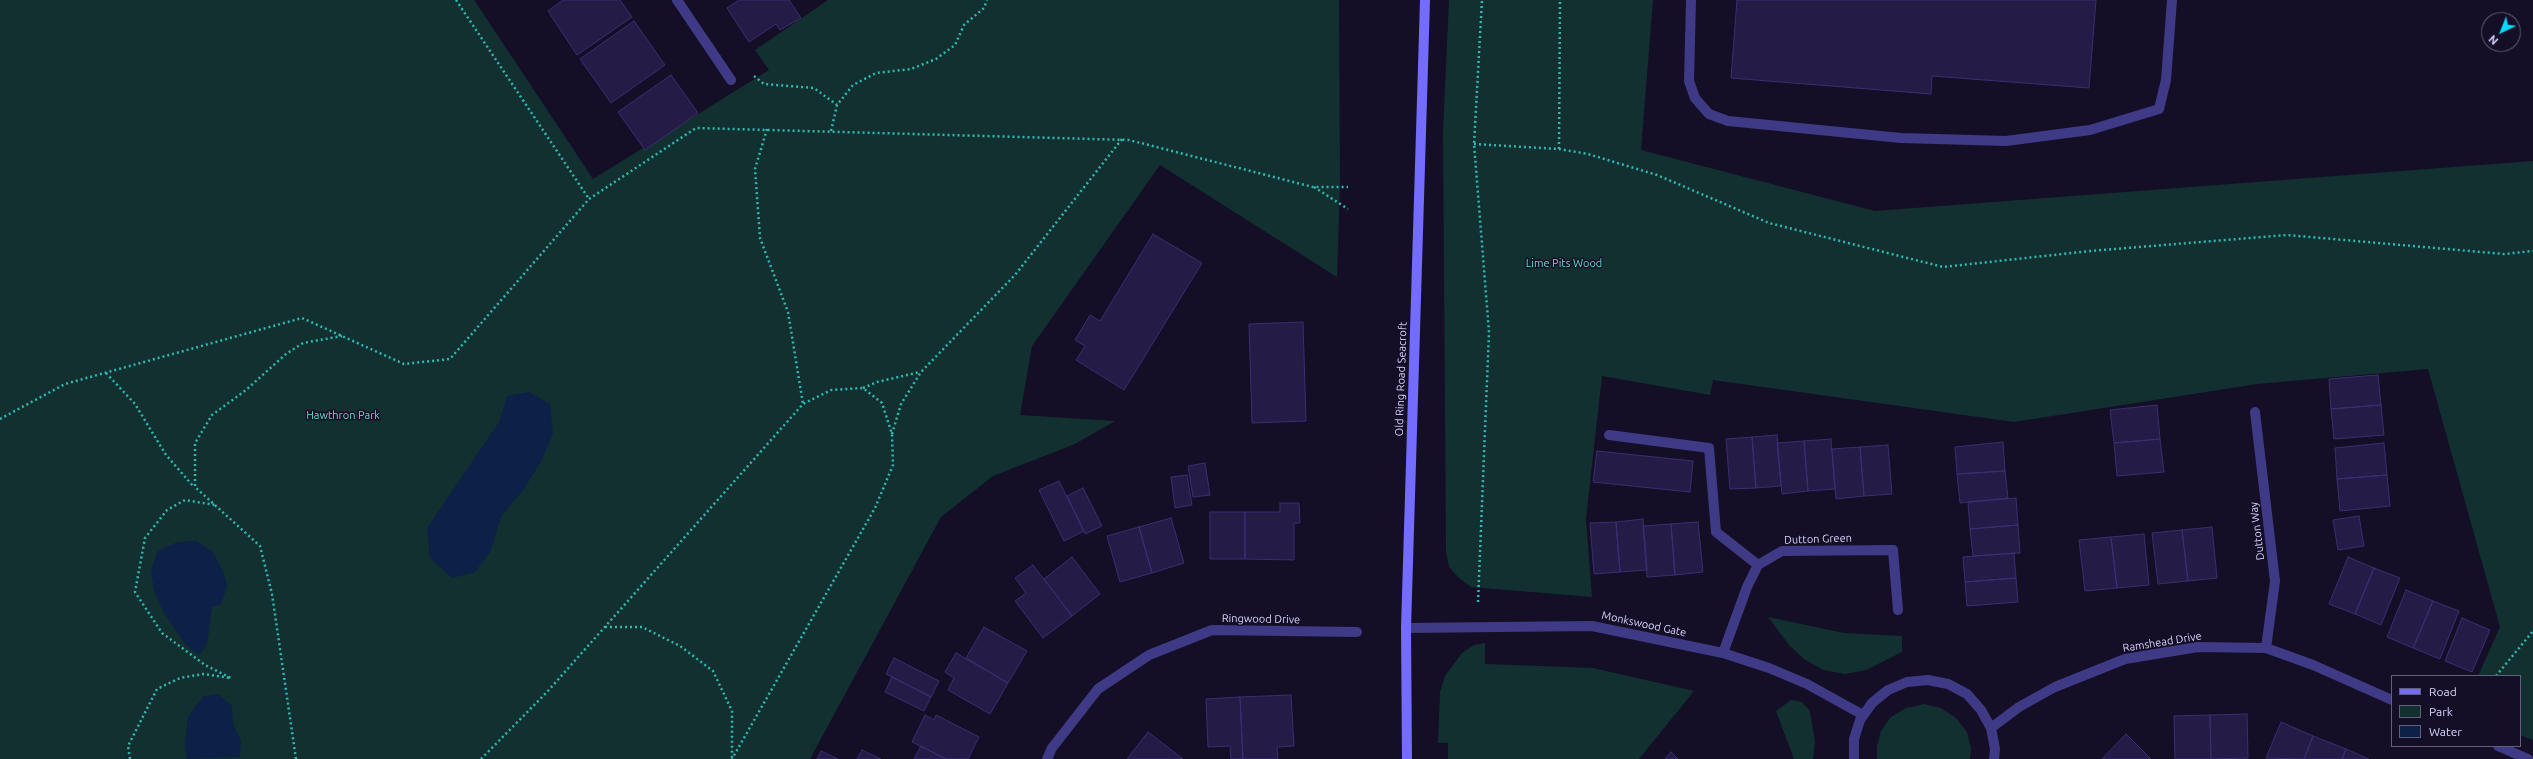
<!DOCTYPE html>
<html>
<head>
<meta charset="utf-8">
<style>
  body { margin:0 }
  #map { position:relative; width:2533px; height:759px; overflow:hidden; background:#140f26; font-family:Ubuntu,sans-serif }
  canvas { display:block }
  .legend { position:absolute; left:2391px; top:675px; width:130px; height:72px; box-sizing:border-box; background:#140f26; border:1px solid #635e7d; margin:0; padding:5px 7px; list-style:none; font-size:12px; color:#dad4ff }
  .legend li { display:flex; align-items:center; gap:8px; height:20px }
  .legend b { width:20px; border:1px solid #635e7d }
  .north { position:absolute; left:2481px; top:12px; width:40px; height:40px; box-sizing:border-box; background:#140f26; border:1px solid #635e7d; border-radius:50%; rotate:223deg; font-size:11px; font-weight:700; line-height:16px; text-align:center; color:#dad4ff }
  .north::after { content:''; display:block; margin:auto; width:14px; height:18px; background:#0df; clip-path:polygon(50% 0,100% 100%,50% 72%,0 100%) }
</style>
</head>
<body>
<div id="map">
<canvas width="2533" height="759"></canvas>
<ul class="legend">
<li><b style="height:5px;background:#746bff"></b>Road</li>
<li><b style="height:11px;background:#123030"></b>Park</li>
<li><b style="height:11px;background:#0c2048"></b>Water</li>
</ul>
<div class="north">N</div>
</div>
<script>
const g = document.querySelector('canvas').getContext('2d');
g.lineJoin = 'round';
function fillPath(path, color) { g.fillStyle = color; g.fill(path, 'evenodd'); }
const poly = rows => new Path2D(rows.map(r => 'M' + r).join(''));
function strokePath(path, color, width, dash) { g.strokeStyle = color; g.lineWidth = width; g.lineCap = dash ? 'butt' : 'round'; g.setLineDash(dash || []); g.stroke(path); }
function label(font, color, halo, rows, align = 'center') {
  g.font = font + ' Ubuntu,sans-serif'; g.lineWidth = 3; g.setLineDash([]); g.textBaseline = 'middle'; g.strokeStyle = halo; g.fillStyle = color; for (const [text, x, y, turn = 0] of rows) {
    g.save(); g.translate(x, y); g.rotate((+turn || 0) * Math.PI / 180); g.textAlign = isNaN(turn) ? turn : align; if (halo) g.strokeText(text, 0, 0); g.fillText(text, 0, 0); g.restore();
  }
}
fillPath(poly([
  [0,0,474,0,593,179,769,70,755,50,828,0,1339,0,1340,187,1337,277,1160,165,1032,346,1020,415,1115,421,1075,444,993,476,941,517,810,759,0,759],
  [1449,0,1653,0,1641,150,1875,211,2533,161,2533,740,2520,735,2520,676,2478,676,2500,627,2428,369,2257,384,2014,422,1713,380,1710,395,1602,376,1586,519,1592,597,1471,587,1459,578,1449,567,1446,551,1443,131],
  [1768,617,1844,633,1902,636,1902,652,1866,670,1845,674,1823,670,1804,659,1789,645],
  [1485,643,1485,664,1593,668,1694,691,1639,759,1448,759,1448,743,1438,743,1440,692,1445,676,1462,653,1474,645],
  [1791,700,1802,702,1810,711,1815,742,1813,759,1794,759,1776,711],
  [1924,704,1941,708,1956,718,1967,732,1971,748,1970,759,1877,759,1877,746,1881,731,1891,717,1906,708]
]), '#123030');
fillPath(poly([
  [529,392,550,404,553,433,541,462,523,490,501,517,490,552,475,572,452,578,430,558,427,528,499,422,507,396],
  [196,541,212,551,224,573,227,587,221,604,212,607,207,644,199,655,185,644,164,613,154,591,151,570,157,552,177,542],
  [218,694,232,706,233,724,241,741,240,757,187,759,185,744,188,716,204,696]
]), '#0c2048');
const building = poly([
  [563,0,620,0,632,17,577,55,548,11,563,0],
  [739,0,789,0,801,18,780,30,776,24,749,42,727,8,739,0],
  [1737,0,2096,0,2089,88,1932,76,1931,94,1731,78,1737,0],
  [634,21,665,65,611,103,580,59,634,21],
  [671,75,698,113,645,150,618,112,671,75],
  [1153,234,1202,263,1124,390,1076,360,1085,346,1075,340,1090,315,1100,321,1153,234],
  [1303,322,1306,421,1252,423,1249,324,1303,322],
  [2378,375,2381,405,2331,409,2329,379,2378,375],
  [2157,405,2160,439,2114,443,2110,410,2157,405],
  [2381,405,2384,435,2334,439,2331,409,2381,405],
  [1777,435,1781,486,1756,488,1752,437,1777,435],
  [1752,437,1756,488,1730,489,1726,439,1752,437],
  [1831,439,1835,489,1808,491,1804,441,1831,439],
  [2160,439,2164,472,2117,476,2114,443,2160,439],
  [1804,441,1808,491,1782,494,1777,443,1804,441],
  [2003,442,2005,471,1957,474,1955,447,2003,442],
  [2384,443,2387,475,2337,479,2335,448,2384,443],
  [1888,445,1892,494,1864,496,1860,447,1888,445],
  [1860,447,1864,496,1836,499,1832,449,1860,447],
  [1597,451,1693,461,1690,492,1593,482,1597,451],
  [1205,463,1210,495,1193,497,1188,466,1205,463],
  [2005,471,2008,498,1960,503,1957,474,2005,471],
  [1187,475,1192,505,1175,508,1171,477,1187,475],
  [2387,475,2390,506,2340,511,2337,479,2387,475],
  [1059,481,1084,531,1064,541,1039,490,1059,481],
  [1083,488,1102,526,1085,534,1067,496,1083,488],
  [2016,498,2018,525,1970,529,1968,502,2016,498],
  [1280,503,1299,503,1300,523,1294,523,1294,560,1245,559,1245,512,1280,512,1280,503],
  [1210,512,1245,512,1245,559,1210,559,1210,512],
  [2359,516,2364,546,2338,550,2333,520,2359,516],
  [1171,518,1184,563,1152,573,1139,527,1171,518],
  [1643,519,1647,570,1620,572,1616,522,1643,519],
  [1616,522,1620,572,1594,574,1590,523,1616,522],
  [1698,522,1703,572,1675,575,1671,524,1698,522],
  [1671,524,1675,575,1647,577,1643,526,1671,524],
  [2018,525,2020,553,1973,556,1970,529,2018,525],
  [1139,527,1152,573,1120,582,1107,536,1139,527],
  [2212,527,2217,578,2188,581,2182,530,2212,527],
  [2182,530,2188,581,2158,584,2152,533,2182,530],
  [2144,534,2149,585,2117,588,2111,537,2144,534],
  [2111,537,2117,588,2085,591,2079,540,2111,537],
  [2014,553,2016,578,1965,582,1963,557,2014,553],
  [1072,557,1100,594,1072,616,1044,579,1072,557],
  [2348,557,2374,568,2355,614,2329,604,2348,557],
  [1033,565,1072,616,1043,638,1015,601,1026,593,1015,578,1033,565],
  [2374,568,2400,578,2381,625,2355,614,2374,568],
  [2016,578,2018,602,1967,606,1965,582,2016,578],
  [2406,590,2433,601,2413,648,2387,637,2406,590],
  [2433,601,2459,611,2440,659,2413,648,2433,601],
  [2462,618,2490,630,2472,672,2445,661,2462,618],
  [984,627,1027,651,1008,683,966,658,984,627],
  [956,653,1008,683,990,714,948,690,954,678,945,672,956,653],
  [894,658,939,681,931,697,886,674,894,658],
  [892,677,931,697,924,711,885,692,892,677],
  [1291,695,1294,746,1277,747,1278,759,1243,759,1240,697,1291,695],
  [1240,697,1243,759,1231,759,1230,746,1208,747,1206,699,1240,697],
  [2247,714,2248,758,2211,759,2210,715,2247,714],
  [925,715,934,720,936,715,979,737,968,759,946,759,912,742,925,715],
  [2210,715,2211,759,2175,759,2174,716,2210,715],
  [2281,722,2313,736,2304,759,2266,758,2281,722],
  [1148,732,1183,759,1127,759,1148,732],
  [2126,734,2151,759,2102,759,2126,734],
  [2313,736,2346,749,2342,759,2304,759,2313,736],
  [921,746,946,759,914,759,921,746],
  [2346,749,2369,759,2342,759,2346,749],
  [862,750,881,759,857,759,862,750],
  [821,751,838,759,817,759,821,751],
  [1671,752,1678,759,1665,759,1671,752]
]);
fillPath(building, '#251b47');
strokePath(building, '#3d2d73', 1);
strokePath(poly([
  [456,0,589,199],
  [754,76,764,84,814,88,837,105],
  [767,129,755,169,760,238,788,312,803,404],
  [831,131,837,105,853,85,876,73,911,69,936,59,955,45,964,25,984,8,987,0],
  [1474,144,1559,149,1588,154,1657,175,1769,223,1943,267,2090,251,2287,235,2504,254,2533,251],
  [1559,149,1560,0],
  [1314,187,1348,209],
  [106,373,135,404,166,455,194,487],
  [863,388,877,382,920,372],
  [0,419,65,384,302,318,404,364,450,359,589,199,696,128,1129,140,1313,187,1348,187],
  [892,434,901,404,921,372,1015,275,1122,139],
  [1478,602,1489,332,1474,144,1482,0],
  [605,627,642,627,680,646,713,671,732,711,732,759],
  [2496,676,2533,631],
  [130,759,128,746,157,689,180,678,203,674,231,678,205,665,162,633,135,592,145,538,167,510,185,500,215,505],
  [296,759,272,594,260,546,195,487,195,443,212,415,246,390,286,354,303,343,342,336],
  [481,759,547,692,803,404,831,390,863,388,882,403,892,434,893,465,875,508,732,759]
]), '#2eb9b5', 2.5, [2, 3]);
strokePath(poly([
  [1691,0,1689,81,1695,98,1709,114,1728,121,1901,138,2006,141,2090,130,2159,109,2166,80,2172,0],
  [1609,435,1709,448,1716,532,1758,565]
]), '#3f3a85', 10);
strokePath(poly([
  [677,0,731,80],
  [2255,412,2275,581,2266,648],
  [1406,628,1592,626,1723,653,1769,668,1807,684,1863,715],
  [1723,653,1747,587,1758,565,1782,551,1893,550,1898,610],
  [1047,759,1052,748,1098,689,1149,655,1212,630,1357,632]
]), '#3f3a85', 10);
strokePath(poly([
  [1991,728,2019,707,2055,687,2125,659,2198,647,2266,648,2313,665,2392,700],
  [2498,746,2528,759],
  [1854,759,1854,739,1860,720,1872,703,1888,690,1907,682,1928,680,1948,684,1967,694,1981,710,1991,728,1995,749,1994,759]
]), '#3f3a85', 10);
strokePath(poly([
  [1407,759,1406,628,1425,0]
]), '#746bff', 10);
label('11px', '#5ee1c5', '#140f26', [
  ["Lime Pits Wood",1564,263],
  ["Hawthron Park",343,415]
]);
label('11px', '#dad4ff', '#140f26', [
  ["Old Ring Road Seacroft",1401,379,-88],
  ["Dutton Way",2257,531,-97],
  ["Dutton Green",1818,539,-2],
  ["Ringwood Drive",1261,619,1],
  ["Monkswood Gate",1644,624,12],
  ["Ramshead Drive",2162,642,-9]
]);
</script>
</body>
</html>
